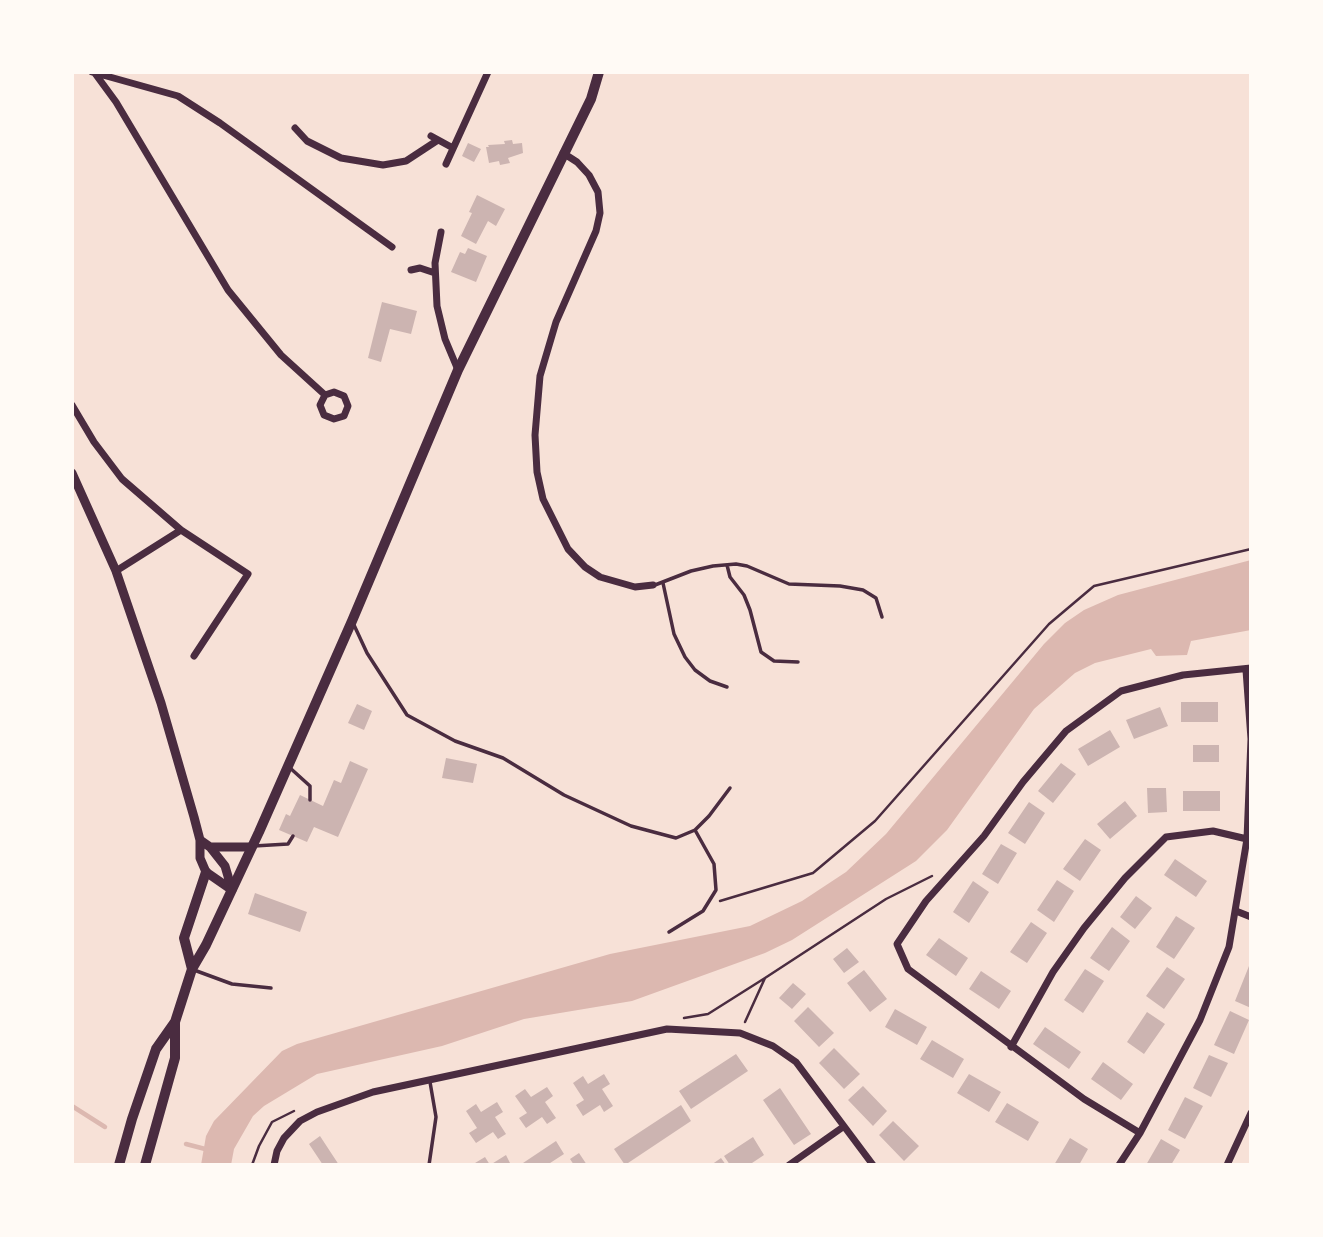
<!DOCTYPE html>
<html>
<head>
<meta charset="utf-8">
<style>
  body { margin:0 }
  #map { position:relative; width:1323px; height:1237px; overflow:hidden; background:#f7e1d7; font-family:"Source Serif 4",serif }
  canvas { display:block }
  .frame { position:absolute; inset:0; border:74px solid #fffaf5; pointer-events:none }
</style>
</head>
<body>
<div id="map">
<canvas width="1323" height="1237"></canvas>
<div class="frame"></div>
</div>
<script>
const g = document.querySelector('canvas').getContext('2d');
g.lineJoin = 'round';
function fillPath(path, color) { g.fillStyle = color; g.fill(path, 'evenodd'); }
const poly = rows => new Path2D(rows.map(r => 'M' + r).join(''));
function strokePath(path, color, width, dash) { g.strokeStyle = color; g.lineWidth = width; g.lineCap = dash ? 'butt' : 'round'; g.setLineDash(dash || []); g.stroke(path); }
fillPath(poly([
  [1251,560,1251,630,1191,641,1187,655,1156,656,1151,649,1095,663,1075,673,1034,709,947,830,916,861,792,940,765,953,632,1001,524,1019,442,1046,317,1074,264,1106,253,1116,234,1149,231,1165,201,1165,206,1136,214,1121,282,1051,297,1044,610,954,750,926,802,901,846,872,886,834,1044,644,1065,623,1084,610,1118,595]
]), '#dcb8b0');
strokePath(poly([
  [72,1106,105,1127],
  [186,1144,209,1150]
]), '#dcb8b0', 4.5);
fillPath(poly([
  [512,140,513,144,522,143,523,153,508,158,510,163,500,165,499,161,489,163,486,147,489,147,488,145,505,144,504,141],
  [468,143,481,149,474,162,462,156],
  [477,195,505,209,496,226,488,221,476,244,461,236,472,213,469,212],
  [468,248,487,256,476,282,451,272,460,252,465,254],
  [382,302,417,311,411,334,390,329,381,362,368,358],
  [1181,702,1218,702,1218,722,1181,722],
  [357,704,372,711,364,730,348,723],
  [1160,707,1168,726,1134,739,1126,720],
  [1110,730,1120,747,1088,766,1078,749],
  [1193,745,1219,745,1219,762,1193,762],
  [446,758,477,764,473,783,442,778],
  [350,761,368,769,338,837,314,827,307,842,279,830,286,814,290,816,300,795,323,806,334,780,341,783],
  [1061,763,1076,774,1053,803,1038,791],
  [1147,788,1166,788,1167,812,1148,813],
  [1183,791,1220,791,1220,811,1183,811],
  [1125,801,1137,816,1110,839,1097,824],
  [1029,802,1045,813,1025,844,1008,833],
  [1085,839,1101,850,1080,881,1063,869],
  [1001,844,1017,853,998,884,982,874],
  [1175,859,1207,881,1196,897,1164,875],
  [1057,880,1074,891,1054,922,1037,910],
  [973,881,989,892,969,923,953,912],
  [255,893,307,912,300,932,248,914],
  [1136,896,1152,908,1135,929,1120,917],
  [1176,916,1195,928,1174,959,1156,947],
  [1031,922,1047,933,1027,963,1010,952],
  [1112,927,1130,941,1109,971,1090,958],
  [939,938,968,958,956,976,926,955],
  [847,948,859,962,844,973,833,959],
  [1249,966,1251,967,1251,1008,1235,1001],
  [1167,967,1185,979,1164,1009,1146,996],
  [1085,969,1104,981,1083,1013,1064,1000],
  [864,970,887,999,870,1012,847,983],
  [981,971,1011,991,999,1009,969,989],
  [793,983,806,994,792,1009,779,998],
  [808,1007,834,1033,819,1047,794,1021],
  [895,1009,927,1027,917,1045,885,1027],
  [1230,1011,1249,1020,1234,1054,1214,1045],
  [1147,1012,1165,1024,1144,1054,1127,1042],
  [1045,1027,1081,1052,1069,1069,1033,1044],
  [932,1040,964,1059,953,1078,920,1059],
  [834,1048,860,1074,844,1089,819,1063],
  [736,1054,748,1071,691,1109,679,1091],
  [1209,1055,1228,1063,1211,1097,1193,1088],
  [1103,1062,1133,1084,1121,1100,1091,1079],
  [604,1074,610,1084,602,1089,613,1106,604,1112,600,1105,583,1116,576,1105,584,1100,573,1083,583,1076,588,1084],
  [969,1074,1001,1092,989,1112,957,1093],
  [863,1086,887,1111,873,1126,848,1100],
  [547,1087,553,1096,545,1102,556,1118,547,1124,542,1117,526,1128,519,1118,527,1113,515,1096,525,1089,531,1097],
  [780,1088,811,1134,794,1145,763,1100],
  [1185,1097,1203,1106,1185,1139,1168,1130],
  [497,1102,503,1112,495,1117,506,1134,498,1139,493,1132,476,1143,469,1133,477,1128,466,1111,476,1104,481,1112],
  [1007,1103,1039,1122,1028,1141,995,1122],
  [681,1105,691,1121,625,1165,614,1149],
  [893,1121,919,1146,904,1161,879,1135],
  [320,1136,339,1165,323,1165,309,1144],
  [753,1137,764,1155,749,1165,730,1165,724,1156],
  [1070,1138,1088,1149,1079,1165,1054,1165],
  [1161,1139,1180,1150,1171,1165,1146,1165],
  [556,1141,564,1154,547,1165,524,1165,523,1163],
  [579,1153,587,1165,574,1165,570,1159],
  [506,1155,511,1165,476,1165,475,1163,485,1157,490,1165],
  [721,1158,726,1165,711,1165]
]), '#ccb4b1');
strokePath(poly([
  [720,901,813,873,875,821,1049,624,1094,586,1251,549],
  [684,1018,708,1014,765,978],
  [745,1022,765,978,886,899,932,876],
  [252,1165,259,1146,272,1122,294,1111]
]), '#4a2c40', 2.5);
strokePath(poly([
  [727,565,730,577,744,595,750,610,761,652,774,661,798,662],
  [663,583,674,634,685,657,695,670,710,681,727,687],
  [655,585,691,571,713,566,736,564,747,566,789,584,840,586,863,590,876,598,882,617],
  [354,625,367,653,407,715,455,741,503,758,564,795,631,826,676,838,695,830,709,816,730,788],
  [289,767,310,786,310,800],
  [254,846,288,844,293,836],
  [669,932,703,911,716,890,714,864,695,830],
  [194,970,232,984,271,988],
  [429,1165,436,1117,430,1082]
]), '#4a2c40', 3.5);
strokePath(poly([
  [92,72,178,96,220,123,392,247],
  [94,72,116,102,228,290,281,355,325,395,320,405,324,415,334,419,344,416,348,406,344,396,334,392,325,395],
  [295,128,307,141,341,158,383,165,406,161,438,140],
  [431,136,453,148],
  [563,153,577,162,589,175,598,192,600,213,596,231,556,322,540,376,535,435,537,472,543,499,568,549,585,567,600,577,635,587,653,585],
  [446,164,488,72],
  [441,232,435,263,437,306,445,339,458,370],
  [411,270,420,268,435,273],
  [72,405,94,442,122,479,181,530,116,571],
  [181,530,248,574,194,656],
  [1236,911,1251,917],
  [1011,1047,1053,972,1084,928,1125,878,1166,837,1213,831,1247,839],
  [1140,1133,1084,1099,908,969,897,944,926,901,984,836,1023,782,1066,731,1121,691,1183,675,1251,668],
  [274,1165,277,1151,284,1138,300,1121,317,1112,373,1092,667,1029,740,1033,773,1046,796,1062,873,1165],
  [789,1165,843,1127],
  [1119,1165,1140,1133,1200,1020,1229,947,1247,839,1251,739,1246,670],
  [1227,1165,1251,1113]
]), '#4a2c40', 7);
strokePath(poly([
  [72,473,116,571,161,703,194,817,200,840,200,858,206,872,232,890],
  [200,840,210,847,225,866,232,890],
  [210,847,252,847]
]), '#4a2c40', 9);
strokePath(poly([
  [192,969,184,938,206,872],
  [119,1165,132,1119,156,1049,175,1022],
  [145,1165,175,1058,175,1022,192,969,206,945,259,832,352,621,458,370,591,99,599,72]
]), '#4a2c40', 10);
</script>
</body>
</html>
